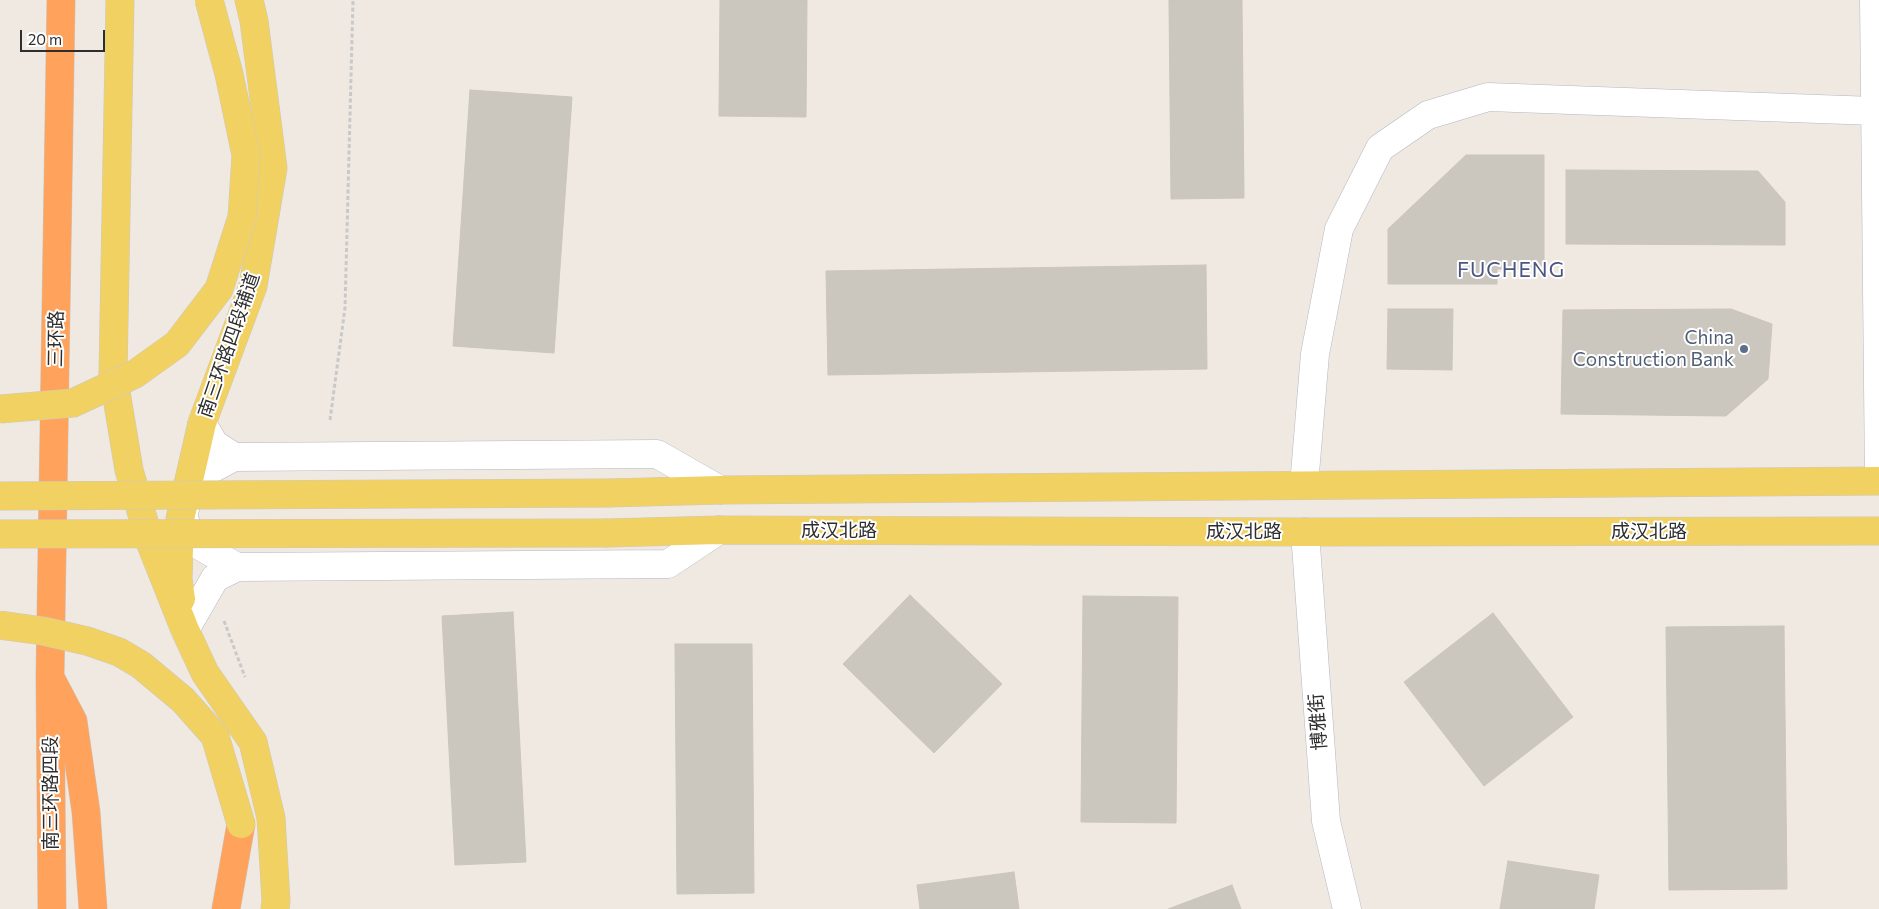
<!DOCTYPE html>
<html>
<head>
<meta charset="utf-8">
<style>
  body { margin:0 }
  #map { position:relative; width:1879px; height:909px; overflow:hidden; background:#efe9e1; font-family:Commissioner,sans-serif }
  canvas { display:block }
  .scale { position:absolute; left:20px; top:30px; width:85px; height:22px; box-sizing:border-box; border:2px solid #2e2e2e; border-top:0; padding-left:6px; font-size:15px; line-height:18px; white-space:nowrap; color:#2e2e2e; -webkit-text-stroke:4px #fff; paint-order:stroke }
</style>
</head>
<body>
<div id="map">
<canvas width="1879" height="909"></canvas>
<div class="scale">20 m</div>
</div>
<script>
const g = document.querySelector('canvas').getContext('2d');
g.lineJoin = 'round';
function fillPath(path, color) { g.fillStyle = color; g.fill(path, 'evenodd'); }
const poly = rows => new Path2D(rows.map(r => 'M' + r).join(''));
function strokePath(path, color, width, dash) { g.strokeStyle = color; g.lineWidth = width; g.lineCap = dash ? 'butt' : 'round'; g.setLineDash(dash || []); g.stroke(path); }
function label(font, color, halo, rows, align = 'center') {
  g.font = font + ' Commissioner,"Noto Sans SC",sans-serif'; g.lineWidth = 4; g.setLineDash([]); g.textBaseline = 'middle'; g.strokeStyle = halo; g.fillStyle = color; for (const [text, x, y, turn = 0] of rows) {
    g.save(); g.translate(x, y); g.rotate((+turn || 0) * Math.PI / 180); g.textAlign = isNaN(turn) ? turn : align; if (halo) g.strokeText(text, 0, 0); g.fillText(text, 0, 0); g.restore();
  }
}
const building = poly([
  [720,0,807,0,806,117,719,116,720,0],
  [1169,0,1242,0,1244,198,1171,199,1169,0],
  [470,90,572,97,554,353,453,346,470,90],
  [1466,155,1544,155,1544,269,1497,269,1497,284,1388,284,1388,229,1466,155],
  [1566,170,1758,171,1785,202,1785,245,1566,244,1566,170],
  [1206,265,1207,369,828,375,826,271,1206,265],
  [1388,309,1453,309,1452,370,1387,369,1388,309],
  [1731,309,1772,324,1768,379,1726,416,1561,414,1563,310,1731,309],
  [910,595,1002,684,934,753,843,664,910,595],
  [1083,596,1178,597,1176,823,1081,822,1083,596],
  [513,612,526,862,455,865,442,616,513,612],
  [1493,613,1573,717,1484,786,1404,682,1493,613],
  [1784,626,1787,889,1669,890,1666,627,1784,626],
  [675,644,752,644,754,893,677,894,675,644],
  [1508,861,1599,875,1594,909,1500,909,1508,861],
  [1014,872,1019,909,920,909,917,885,1014,872],
  [1232,885,1241,909,1168,909,1232,885]
]);
fillPath(building, '#cbc7bf');
strokePath(building, '#cbc5ba', 1);
const minor = poly([
  [1874,0,1879,480],
  [202,423,214,444,234,457,657,454,720,490],
  [234,457,193,479,183,516,193,542,237,567],
  [1304,485,1315,354,1339,229,1380,148,1428,115,1488,97,1874,111],
  [1305,532,1326,821,1347,909],
  [185,630,215,578,237,567,668,564,719,530]
]);
const major = poly([
  [120,0,113,374,129,470,150,542,185,630,205,673,253,742,271,818,276,901,275,909],
  [610,493,720,490,1879,481],
  [608,533,719,530,1305,532,1879,531],
  [181,599,178,579,180,519,202,423,253,286,273,168,254,21,249,0]
]);
const highway = poly([
  [52,681,73,721,86,812,93,909],
  [52,909,50,677,61,0],
  [226,909,241,824]
]);
strokePath(minor, '#b4b7c1', 29);
strokePath(major, '#c9c9c9', 29);
strokePath(highway, '#c9c9c9', 29);
strokePath(poly([
  [330,420,345,308,353,0],
  [224,621,245,677]
]), '#c9c9c9', 3, [4, 2.5]);
strokePath(minor, '#fff', 28);
strokePath(major, '#f2d163', 28);
strokePath(highway, '#ffa35c', 28);
const majorBridge = poly([
  [0,409,73,403,135,374,177,344,219,289,242,217,246,155,229,74,209,0],
  [0,496,610,493],
  [0,534,608,533],
  [0,625,43,631,87,641,119,652,141,665,183,700,215,736,241,824]
]);
strokePath(majorBridge, '#c9c9c9', 29, []);
strokePath(majorBridge, '#f2d163', 28);
for (const [x, y, r, color] of [
  [1744,349,5,"#5c6f8a"]
]) { const dot = new Path2D(); dot.arc(x, y, r, 0, 2 * Math.PI); g.fillStyle = color; g.fill(dot); strokePath(dot, '#fff', 2); }
label('19px', '#4e5e75', '#fff', [
  ["China",1734,338],
  ["Construction Bank",1734,360]
], 'right');
label('19px', '#2e2e2e', '#fff', [
  ["三环路",56,339,-89],
  ["南三环路四段辅道",229,345,-71],
  ["成汉北路",839,531],
  ["成汉北路",1244,532],
  ["成汉北路",1649,532],
  ["博雅街",1318,722,-94],
  ["南三环路四段",51,793,-90]
]);
g.letterSpacing = '1px';
label('21px', '#4d5680', '#fff', [
  ["FUCHENG",1511,270]
]);
g.letterSpacing = '0px';
</script>
</body>
</html>
